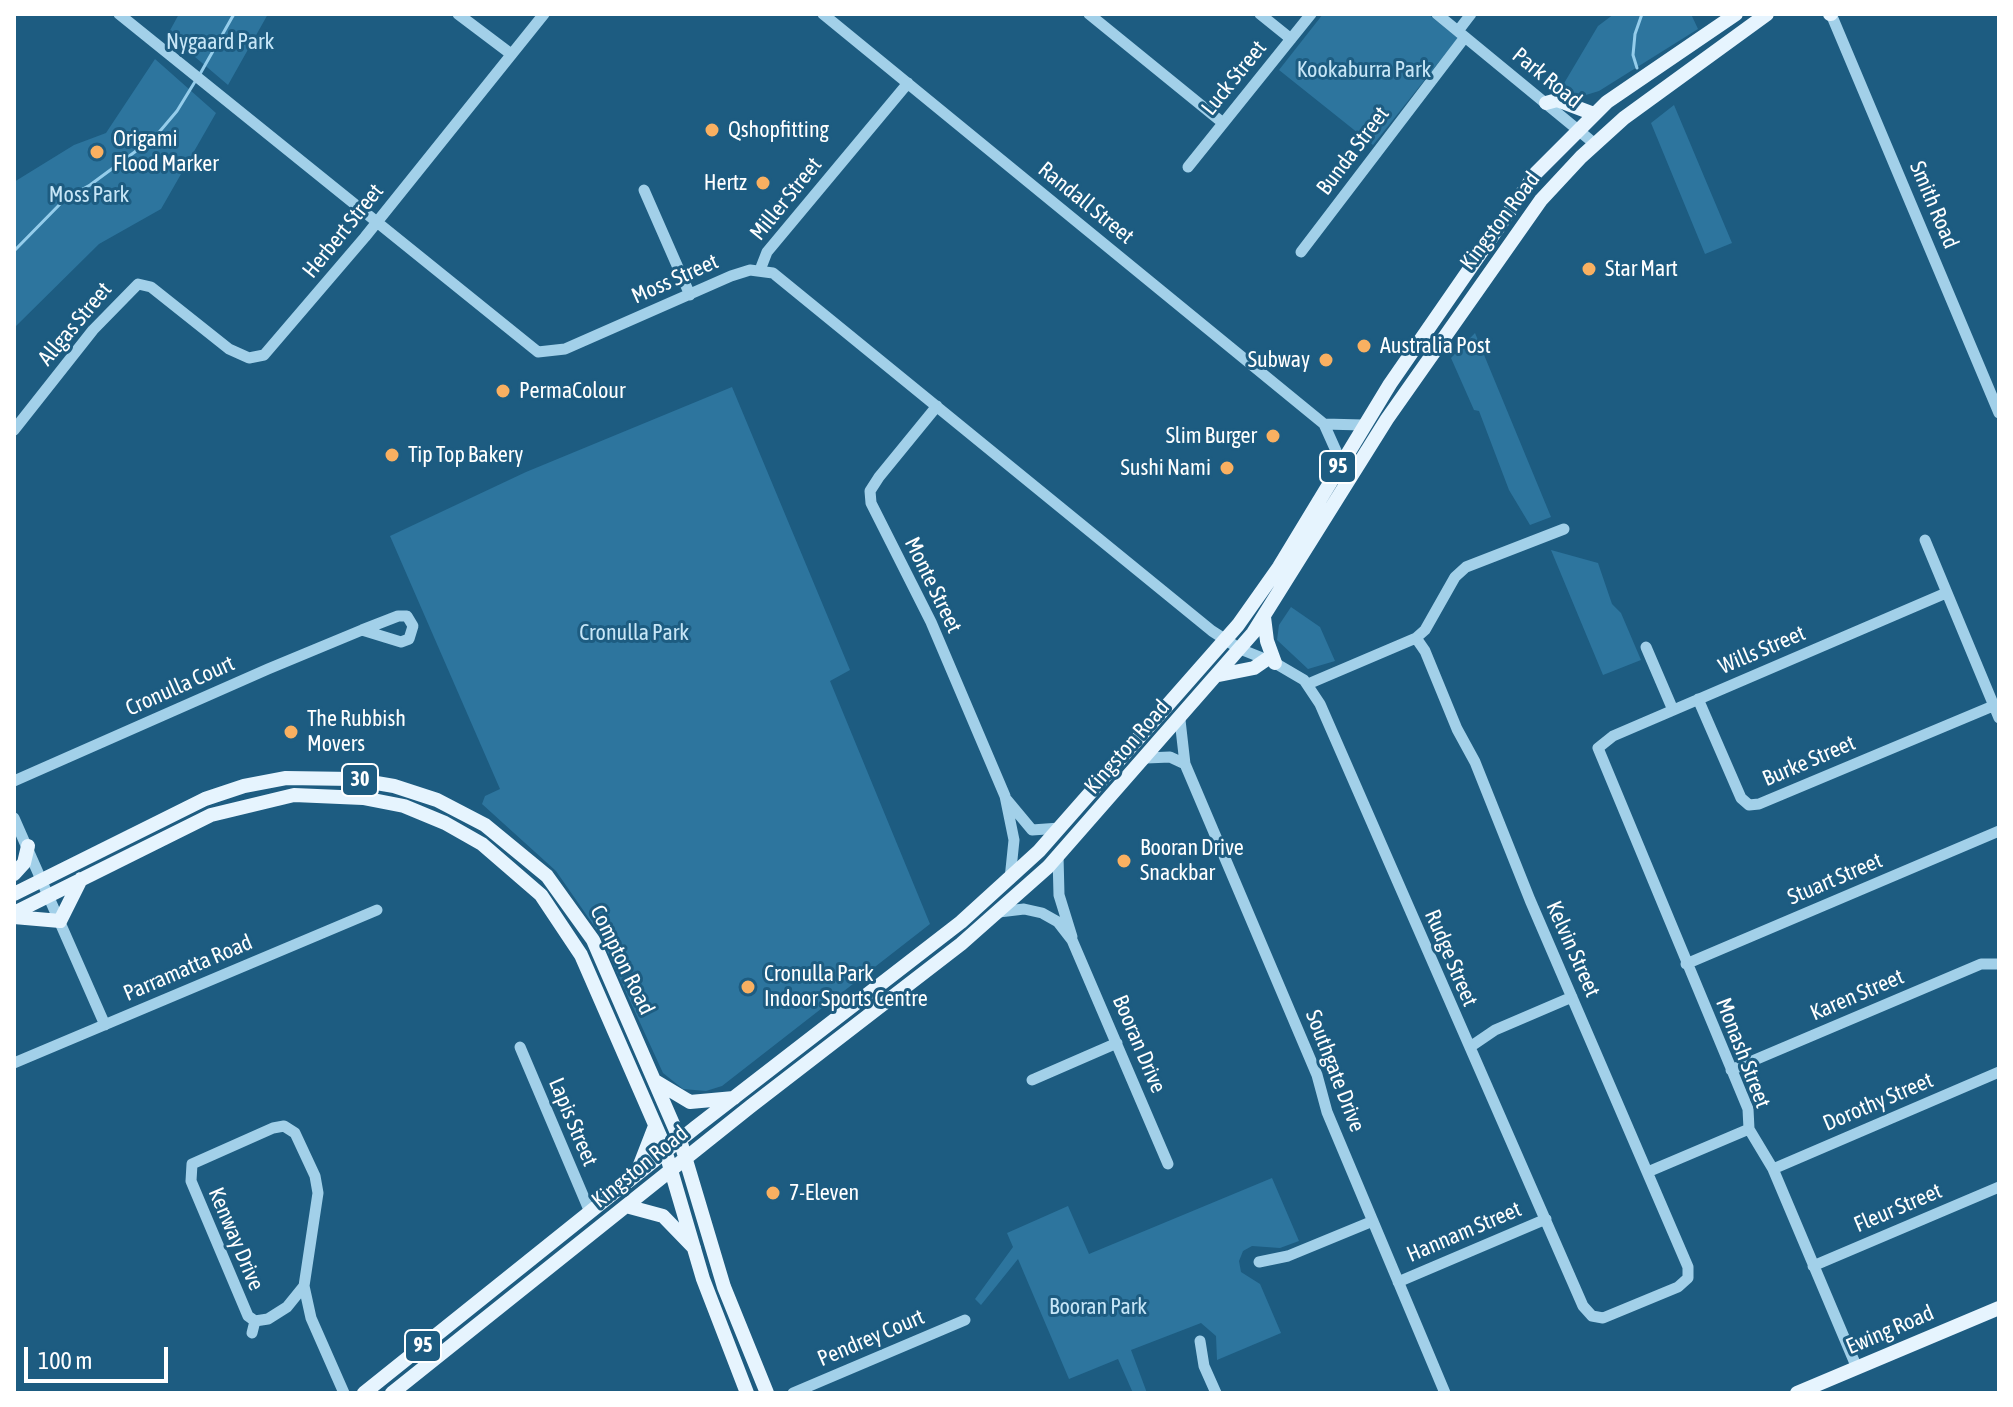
<!DOCTYPE html>
<html>
<head>
<meta charset="utf-8">
<style>
  body { margin:0 }
  #map { position:relative; width:2013px; height:1407px; overflow:hidden; background:#1d5c81; font-family:"Asap Condensed",sans-serif }
  canvas { display:block }
  .frame { position:absolute; inset:0; border:16px solid #fff; pointer-events:none }
  .scale { position:absolute; left:24px; top:1347px; width:144px; height:36px; box-sizing:border-box; border:4px solid #fff; border-top:0; padding-left:10px; font-size:24px; line-height:28px; white-space:nowrap; color:#fff; -webkit-text-stroke:6px #1d5c81; paint-order:stroke }
</style>
</head>
<body>
<div id="map">
<canvas width="2013" height="1407"></canvas>
<div class="frame"></div>
<div class="scale">100 m</div>
</div>
<script>
const g = document.querySelector('canvas').getContext('2d');
g.lineJoin = 'round';
function fillPath(path, color) { g.fillStyle = color; g.fill(path, 'evenodd'); }
const poly = rows => new Path2D(rows.map(r => 'M' + r).join(''));
function strokePath(path, color, width, dash) { g.strokeStyle = color; g.lineWidth = width; g.lineCap = dash ? 'butt' : 'round'; g.setLineDash(dash || []); g.stroke(path); }
function label(font, color, halo, rows, align = 'center') {
  g.font = font + ' "Asap Condensed",sans-serif'; g.lineWidth = 6; g.setLineDash([]); g.textBaseline = 'middle'; g.strokeStyle = halo; g.fillStyle = color; for (const [text, x, y, turn = 0] of rows) {
    g.save(); g.translate(x, y); g.rotate((+turn || 0) * Math.PI / 180); g.textAlign = isNaN(turn) ? turn : align; if (halo) g.strokeText(text, 0, 0); g.fillText(text, 0, 0); g.restore();
  }
}
fillPath(poly([
  [179,14,268,14,228,85,168,34],
  [1323,14,1428,14,1458,38,1373,145,1279,70],
  [1614,14,1691,14,1698,29,1599,91,1576,98,1554,95,1552,88,1563,85,1598,26],
  [155,59,216,113,161,209,99,244,14,328,14,182,74,145,106,133],
  [1674,105,1732,243,1705,254,1651,123],
  [1475,333,1551,517,1530,525,1509,490,1479,411,1474,410,1451,358],
  [732,387,850,670,830,681,930,924,722,1086,706,1091,683,1089,663,1073,599,933,556,871,482,804,485,796,500,789,390,536,526,472],
  [1551,550,1598,563,1612,604,1621,613,1641,660,1603,675],
  [1291,607,1320,627,1335,661,1308,669,1277,640,1279,625],
  [1272,1178,1299,1241,1280,1248,1252,1246,1243,1251,1239,1261,1241,1272,1260,1284,1281,1333,1217,1360,1216,1336,1201,1323,1131,1350,1147,1393,1133,1393,1118,1359,1069,1379,1018,1259,981,1305,975,1299,1013,1247,1007,1233,1068,1206,1089,1254]
]), '#2d759e');
strokePath(poly([
  [1637,68,1633,55,1635,34,1642,14],
  [200,74,234,14],
  [14,251,65,199,90,185,155,137,177,111,196,80]
]), '#95cdeb', 3);
strokePath(poly([
  [119,14,538,352,565,349,731,276,750,270,773,273,1212,631,1240,649,1275,663,1304,680,1320,704,1583,1306,1592,1316,1603,1318,1678,1287,1688,1278,1688,1267,1530,900,1475,762,1457,729,1425,651,1416,638],
  [458,14,511,54],
  [823,14,1324,424,1341,462],
  [1089,14,1223,123],
  [1260,14,1291,39],
  [1437,14,1595,144],
  [1831,14,1999,413],
  [1458,31,1471,14],
  [1188,167,1311,14],
  [644,190,690,295],
  [1301,252,1465,37],
  [760,270,767,252,908,83],
  [937,406,879,477,870,491,871,503,931,622,1005,796,1014,840,1010,879],
  [1324,424,1363,425],
  [14,430,93,330,138,284,151,287,229,349,249,358,264,355,365,237,544,14],
  [1925,540,1999,718],
  [1646,647,1673,710],
  [1308,684,1416,638,1425,630,1455,577,1466,567,1564,529],
  [1698,699,1741,798,1749,805,1759,804,1993,706],
  [1180,720,1185,764,1317,1075,1327,1112,1445,1393],
  [1146,758,1170,757,1185,764],
  [14,781,268,669,362,630,398,616,407,616,413,626,409,639,401,642,362,630],
  [1007,800,1032,830,1060,828],
  [14,818,105,1025],
  [1058,856,1059,895,1072,937],
  [999,912,1024,909,1042,913,1058,922,1072,940,1168,1164],
  [1686,964,1999,831],
  [520,1047,590,1212],
  [1470,1047,1495,1030,1572,997],
  [14,1063,377,910],
  [1731,1070,1981,964,1999,964],
  [1032,1080,1117,1043],
  [1773,1169,1999,1072],
  [1650,1171,1749,1129],
  [1259,1262,1288,1256,1373,1221],
  [1813,1266,1999,1187],
  [1398,1282,1546,1219],
  [304,1286,287,1307,268,1319,255,1321,248,1316,191,1181,192,1164,273,1128,284,1126,295,1133,315,1176,318,1193,304,1286,311,1318,344,1393],
  [252,1333,255,1321],
  [1200,1341,1204,1366,1216,1393],
  [1857,1368,1773,1169,1749,1129,1748,1109,1598,748,1613,736,1946,593],
  [793,1393,965,1320]
]), '#a2d0e9', 11);
strokePath(poly([
  [1830,14,1831,14],
  [1546,103,1557,100,1594,114],
  [1264,617,1267,641,1275,663],
  [1219,675,1254,668,1267,659],
  [14,874,24,863,28,846],
  [14,894,205,799,244,786,286,778,353,779,394,786,437,800,485,825,547,876,593,940,680,1140,724,1287,767,1393],
  [14,913,211,815,294,795,363,798,404,806,445,823,482,844,541,895,581,955,663,1143,703,1279,747,1393],
  [14,917,60,921,81,879],
  [655,1081,690,1102,734,1098],
  [636,1175,655,1126],
  [626,1206,663,1216,694,1248],
  [364,1393,696,1127,961,922,1039,851,1238,625,1279,567,1390,384,1536,173,1607,102,1736,14],
  [392,1393,751,1106,961,944,1048,867,1253,633,1387,419,1541,200,1581,157,1624,118,1767,14],
  [1797,1393,1999,1308]
]), '#e6f4fe', 14);
for (const [x, y, r, color] of [
  [712,130,8,"#f9b061"],
  [97,152,8,"#f9b061"],
  [763,183,8,"#f9b061"],
  [1589,269,8,"#f9b061"],
  [1364,346,8,"#f9b061"],
  [1326,360,8,"#f9b061"],
  [503,391,8,"#f9b061"],
  [1273,436,8,"#f9b061"],
  [392,455,8,"#f9b061"],
  [1227,468,8,"#f9b061"],
  [291,732,8,"#f9b061"],
  [1124,861,8,"#f9b061"],
  [748,987,8,"#f9b061"],
  [773,1193,8,"#f9b061"]
]) { const dot = new Path2D(); dot.arc(x, y, r, 0, 2 * Math.PI); g.fillStyle = color; g.fill(dot); strokePath(dot, '#1d5c81', 3); }
for (const [x, y, w] of [
  [1338,467,36],
  [360,780,36],
  [423,1346,36]
]) { const box = new Path2D(); box.roundRect(x - w / 2, y - 16, w, 32, 6); g.fillStyle = '#1d5c81'; g.fill(box); strokePath(box, '#fff', 2); }
label('bold 20px', '#fff', null, [
  ["95",1338,467],
  ["30",360,780],
  ["95",423,1346]
]);
label('22px', '#c7e6f7', '#1d5c81', [
  ["Nygaard Park",220,42],
  ["Kookaburra Park",1364,70],
  ["Moss Park",89,195],
  ["Cronulla Park",634,633],
  ["Booran Park",1098,1307]
]);
label('22px', '#fff', '#1d5c81', [
  ["Luck Street",1234,78,-51],
  ["Park Road",1547,78,39],
  ["Bunda Street",1353,151,-53],
  ["Miller Street",786,199,-51],
  ["Randall Street",1086,203,39],
  ["Smith Road",1934,205,67],
  ["Kingston Road",1500,221,-53],
  ["Herbert Street",343,231,-51],
  ["Moss Street",675,279,-24],
  ["Allgas Street",75,324,-50],
  ["Monte Street",933,585,64],
  ["Wills Street",1762,650,-23],
  ["Cronulla Court",180,686,-24],
  ["Kingston Road",1127,747,-49],
  ["Burke Street",1809,761,-23],
  ["Stuart Street",1835,879,-23],
  ["Kelvin Street",1573,949,66],
  ["Rudge Street",1451,958,67],
  ["Compton Road",622,960,64],
  ["Parramatta Road",188,968,-23],
  ["Karen Street",1857,995,-23],
  ["Booran Drive",1139,1044,67],
  ["Monash Street",1743,1053,69],
  ["Southgate Drive",1335,1071,69],
  ["Dorothy Street",1878,1102,-23],
  ["Lapis Street",573,1122,67],
  ["Kingston Road",640,1167,-39],
  ["Fleur Street",1898,1208,-23],
  ["Hannam Street",1464,1232,-23],
  ["Kenway Drive",236,1239,67],
  ["Ewing Road",1890,1330,-23],
  ["Pendrey Court",871,1338,-23]
]);
label('22px', '#fff', '#1d5c81', [
  ["Qshopfitting",728,130],
  ["Origami",113,139],
  ["Flood Marker",113,164],
  ["Hertz",747,183,"right"],
  ["Star Mart",1605,269],
  ["Australia Post",1380,346],
  ["Subway",1310,360,"right"],
  ["PermaColour",519,391],
  ["Slim Burger",1257,436,"right"],
  ["Tip Top Bakery",408,455],
  ["Sushi Nami",1211,468,"right"],
  ["The Rubbish",307,719],
  ["Movers",307,744],
  ["Booran Drive",1140,848],
  ["Snackbar",1140,873],
  ["Cronulla Park",764,974],
  ["Indoor Sports Centre",764,999],
  ["7-Eleven",789,1193]
], 'left');
</script>
</body>
</html>
